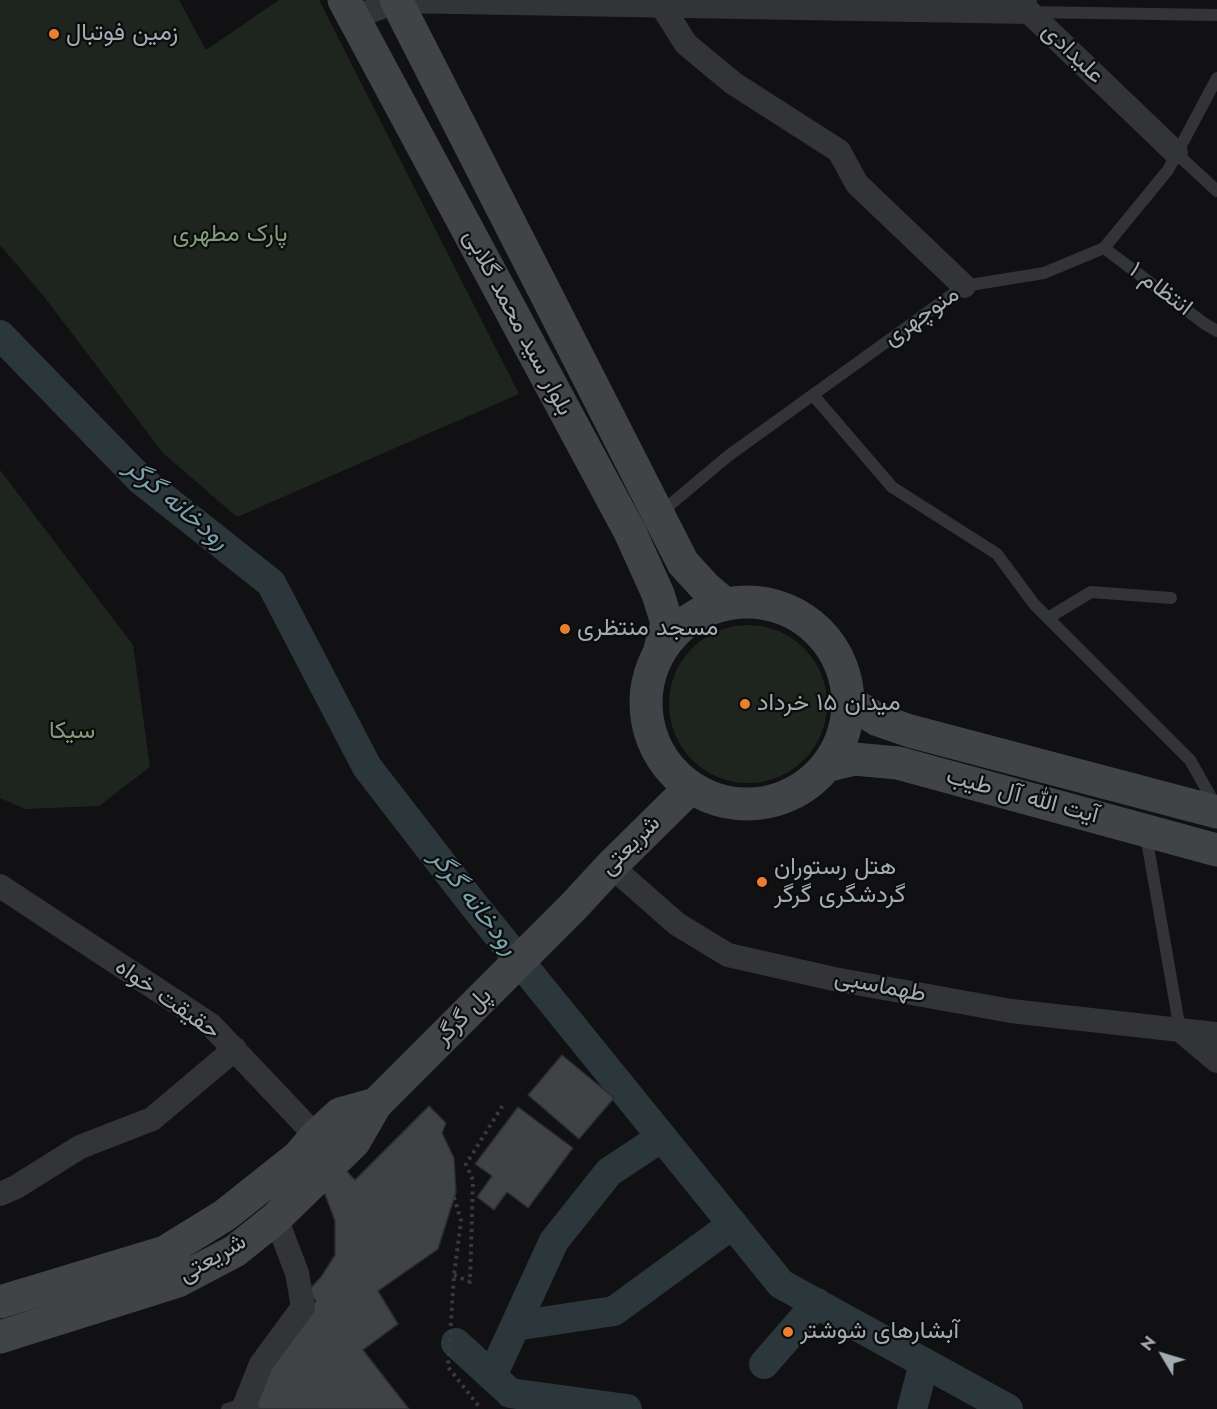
<!DOCTYPE html>
<html>
<head>
<meta charset="utf-8">
<style>
  body { margin:0 }
  #map { position:relative; width:1217px; height:1409px; overflow:hidden; background:#111113; font-family:Jost,sans-serif }
  canvas { display:block }
  .north { position:absolute; left:1133px; top:1325px; width:60px; height:60px; -webkit-text-stroke:4px #0c0c0d; paint-order:stroke; rotate:308deg; font-size:16px; font-weight:700; line-height:24px; text-align:center; color:#a3acb3 }
  .north::after { content:''; display:block; margin:auto; width:21px; height:27px; background:#a3acb3; clip-path:polygon(50% 0,100% 100%,50% 72%,0 100%) }
</style>
</head>
<body>
<div id="map">
<canvas width="1217" height="1409"></canvas>
<div class="north">N</div>
</div>
<script>
const g = document.querySelector('canvas').getContext('2d');
g.lineJoin = 'round';
function fillPath(path, color) { g.fillStyle = color; g.fill(path, 'evenodd'); }
const poly = rows => new Path2D(rows.map(r => 'M' + r).join(''));
function strokePath(path, color, width, dash) { g.strokeStyle = color; g.lineWidth = width; g.lineCap = dash ? 'butt' : 'round'; g.setLineDash(dash || []); g.stroke(path); }
function label(font, color, halo, rows, align = 'center') {
  g.font = font + ' Jost,Vazirmatn,sans-serif'; g.lineWidth = 4.5; g.setLineDash([]); g.textBaseline = 'middle'; g.strokeStyle = halo; g.fillStyle = color; for (const [text, x, y, turn = 0] of rows) {
    g.save(); g.translate(x, y); g.rotate((+turn || 0) * Math.PI / 180); g.textAlign = isNaN(turn) ? turn : align; if (halo) g.strokeText(text, 0, 0); g.fillText(text, 0, 0); g.restore();
  }
}
fillPath(poly([
  [0,0,179,0,206,50,279,0,319,0,519,394,237,517,163,453,42,294,0,245],
  [0,470,133,645,150,767,99,806,25,809,0,798],
  '669 704a79 79 0 1 1 158 0a79 79 0 1 1-158 0Z'
]), '#1e251e');
strokePath(poly([
  [0,335,141,480,271,583,367,767,473,904,781,1284,1008,1409],
  [515,1326,614,1311,733,1224],
  [456,1343,505,1388],
  [764,1364,817,1303],
  [492,1376,554,1241,609,1172,662,1137],
  [510,1393,627,1409],
  [912,1409,924,1363]
]), '#2b373b', 30);
const building = poly([
  [562,1055,614,1098,579,1139,528,1095,562,1055],
  [429,1106,446,1123,442,1133,454,1158,456,1192,438,1249,378,1291,398,1324,363,1350,409,1409,255,1409,273,1363,316,1301,308,1291,321,1277,335,1255,335,1221,323,1189,341,1165,355,1180,429,1106],
  [518,1107,573,1148,528,1208,507,1192,494,1210,477,1197,492,1176,475,1164,518,1107]
]);
fillPath(building, '#404346');
strokePath(building, '#2b2c2e', 1.5);
strokePath(poly([
  [454,1197,461,1221,454,1275,448,1367,481,1409],
  [454,1275,470,1282,473,1180,466,1164,503,1105]
]), '#383b3e', 4, [3, 4.5]);
strokePath(poly([
  [1031,0,1029,12,1217,15],
  [1176,153,1217,191],
  [1104,248,1205,324,1217,331],
  [813,395,892,487,997,554,1034,604,1190,760,1216,806],
  [659,514,728,456,964,286,1044,273,1104,248,1168,170,1217,78],
  [1048,618,1091,592,1171,598],
  [1146,835,1180,1030],
  [227,1409,245,1404]
]), '#323437', 12);
strokePath(poly([
  [662,6,686,44,733,83,839,151,857,184,964,286],
  [353,18,397,1,1029,12,1176,153],
  [611,866,677,924,728,955,834,979,1011,1011,1180,1030,1217,1061],
  [0,886,211,1025,316,1136],
  [1180,1030,1217,1034],
  [0,1194,16,1187,80,1147,152,1119,235,1049],
  [247,1409,245,1404,261,1364,303,1307,297,1273,276,1218]
]), '#323437', 24);
strokePath(poly([
  [344,0,630,532,658,594,667,623,659,653],
  [396,0,683,563,705,587,725,604],
  '646 703a101 101 0 1 1 202 0a101 101 0 1 1-202 0Z',
  [848,701,878,720,910,731,1217,812],
  [826,766,854,759,898,763,1217,850],
  [0,1302,165,1252,225,1215,298,1157,316,1136,340,1114,376,1104],
  [0,1337,178,1281,235,1251,276,1218,354,1142,376,1104,574,906,611,866,690,788]
]), '#404447', 33);
for (const [x, y, r, color] of [
  [54,34,6,"#eb7e31"],
  [565,629,6,"#eb7e31"],
  [745,704,6,"#eb7e31"],
  [762,882,6,"#eb7e31"],
  [788,1332,6,"#eb7e31"]
]) { const dot = new Path2D(); dot.arc(x, y, r, 0, 2 * Math.PI); g.fillStyle = color; g.fill(dot); strokePath(dot, '#0c0c0d', 2); }
label('24px', '#a3acb3', '#0c0c0d', [
  ["زمین فوتبال",66,34],
  ["مسجد منتظری",577,629],
  ["میدان ۱۵ خرداد",757,704],
  ["هتل رستوران",774,868],
  ["گردشگری گرگر",774,896],
  ["آبشارهای شوشتر",800,1332]
], 'left');
label('24px', '#a3acb3', '#0c0c0d', [
  ["علیدادی",1072,54,44],
  ["انتظام ۱",1160,290,37],
  ["منوچهری",922,317,-35],
  ["بلوار سید محمد گلابی",517,323,62],
  ["آیت الله آل طیب",1022,797,15],
  ["شریعتی",631,846,-45],
  ["طهماسبی",880,987,11],
  ["حقیقت خواه",167,1000,35],
  ["پل گرگر",464,1017,-45],
  ["شریعتی",213,1259,-30]
]);
label('24px', '#819d7a', '#0c0c0d', [
  ["پارک مطهری",230,235],
  ["سیکا",72,732]
]);
label('italic 26px', '#7aa2ad', '#0c0c0d', [
  ["رودخانه گرگر",176,505,40],
  ["رودخانه گرگر",473,903,52]
]);
</script>
</body>
</html>
